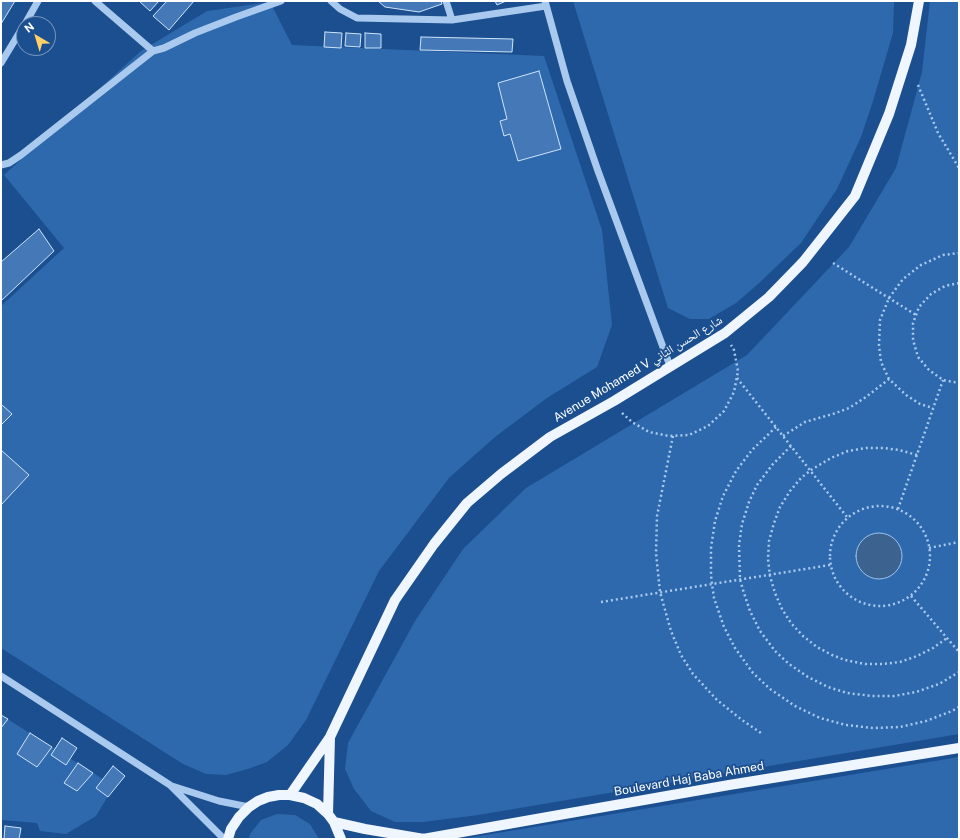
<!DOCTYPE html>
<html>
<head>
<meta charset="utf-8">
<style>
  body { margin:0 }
  #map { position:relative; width:960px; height:840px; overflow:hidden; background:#1b4f8f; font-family:"Public Sans",sans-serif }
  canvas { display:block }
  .frame { position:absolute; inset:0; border:2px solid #fff; pointer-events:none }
  .north { position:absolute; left:16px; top:16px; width:40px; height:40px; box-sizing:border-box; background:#1b4f8f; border:1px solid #7695bc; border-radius:50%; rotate:322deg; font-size:11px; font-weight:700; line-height:16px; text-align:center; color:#fff }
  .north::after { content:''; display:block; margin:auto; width:14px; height:18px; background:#ffd166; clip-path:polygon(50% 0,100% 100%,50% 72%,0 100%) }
</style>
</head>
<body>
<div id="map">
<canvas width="960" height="840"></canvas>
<div class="frame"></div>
<div class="north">N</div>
</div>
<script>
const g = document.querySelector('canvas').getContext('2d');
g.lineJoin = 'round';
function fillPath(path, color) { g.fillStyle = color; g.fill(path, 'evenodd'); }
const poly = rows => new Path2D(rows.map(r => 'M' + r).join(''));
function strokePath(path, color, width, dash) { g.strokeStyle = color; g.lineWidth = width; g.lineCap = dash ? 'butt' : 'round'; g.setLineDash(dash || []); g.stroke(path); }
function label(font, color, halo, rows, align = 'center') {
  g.font = font + ' "Public Sans","Noto Naskh Arabic",sans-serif'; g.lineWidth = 3.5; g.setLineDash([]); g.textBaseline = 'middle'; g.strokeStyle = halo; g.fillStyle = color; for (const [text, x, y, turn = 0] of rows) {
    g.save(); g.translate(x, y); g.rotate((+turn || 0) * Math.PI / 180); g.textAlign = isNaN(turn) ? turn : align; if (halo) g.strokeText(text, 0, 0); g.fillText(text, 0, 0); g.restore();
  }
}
fillPath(poly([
  [573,1,894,1,893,33,873,101,861,137,837,189,801,243,758,284,736,303,709,319,690,319,668,308],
  [930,1,959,1,959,734,478,815,423,822,395,822,371,811,354,789,345,769,348,743,415,621,463,549,526,488,747,355,849,247,896,168,922,72],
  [270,2,292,45,544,56,602,230,612,325,597,367,547,398,495,437,449,478,379,571,306,720,288,745,267,762,248,769,226,775,206,774,183,764,1,648,1,306,64,248,4,175,141,51,207,11],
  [1,715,114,786,96,816,66,834,40,831,37,823,1,820],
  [959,757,959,839,461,839],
  [277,814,295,815,310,824,319,839,249,839,250,834,261,820]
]), '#2e69ad');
const water = poly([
  '856 556a23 23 0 1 1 46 0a23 23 0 1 1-46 0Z'
]);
fillPath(water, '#3c6290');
strokePath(water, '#9cc4f0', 1);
const building = poly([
  [1,1,15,1,1,24,1,1],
  [139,1,159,1,150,11,139,1],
  [167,1,194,1,169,30,153,16,167,1],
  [378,1,441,1,442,4,419,12,385,7,378,1],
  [495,1,506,1,497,5,495,1],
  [325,32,342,33,341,48,324,47,325,32],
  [346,33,361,34,360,47,345,46,346,33],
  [365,33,381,34,381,48,365,48,365,33],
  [421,37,513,39,512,52,420,50,421,37],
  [539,71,561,149,518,161,510,134,504,136,500,121,507,119,498,83,539,71],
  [39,229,54,251,1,301,1,262,39,229],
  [1,404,12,414,1,425,1,404],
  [1,450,29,475,1,505,1,450],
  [1,715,8,719,1,728,1,715],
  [30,733,52,747,37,767,17,754,30,733],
  [62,738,77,748,66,765,51,755,62,738],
  [78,763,93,773,77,791,64,783,78,763],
  [113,766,125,776,108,797,96,788,113,766],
  [5,826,21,828,19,839,4,839,5,826]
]);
fillPath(building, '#4478b7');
strokePath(building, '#cfe3fa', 1);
strokePath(poly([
  [918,85,938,133,959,168],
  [833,263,916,315],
  [959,283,945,286,931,294,919,307,913,323,913,340,918,357,929,370,943,380,959,383],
  [737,378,847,517],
  [889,379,881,362,879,345,880,320,889,298,903,279,921,265,943,255,959,253],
  [622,413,632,422,649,432,669,436,689,435,708,426,724,411,734,392,738,371,734,350,731,345],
  [776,427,752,450,736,471,723,496,715,521,711,548,711,575,712,584,714,598,724,627,735,648,753,673,770,689,795,706,820,718,846,725,873,728,900,727,926,721,952,711,959,707],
  [673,436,657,516,656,553,660,592,671,631,681,655,693,674,717,700,742,720,761,733],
  [783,436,805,422,836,413,849,408,866,397,889,379,906,395,920,404,933,408],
  [791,446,773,464,757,485,749,502,742,524,739,545,740,579,743,590,750,611,760,631,775,651,789,664,808,677,828,687,847,693,872,696,894,696,916,692,939,684,959,672],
  [917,455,899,450,884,448,866,448,848,451,831,458,811,470,801,478,790,491,780,507,774,523,769,541,768,559,770,576,775,593,782,609,791,623,803,636,817,647,832,655,845,660,865,664,883,664,900,662,917,656,933,648,947,638],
  '830 556a50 50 0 1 1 100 0a50 50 0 1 1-100 0Z',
  [898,509,943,380],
  [929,548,959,542],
  [911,596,959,652],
  [601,602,830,565]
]), '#a9c9ee', 2.5, [2, 3]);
strokePath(poly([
  [95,1,153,51,164,48,195,33,236,17,281,1],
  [331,1,340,9,357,18,452,20,546,6],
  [446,1,452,20],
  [545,1,567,81,598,171,670,366],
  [25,24,38,1],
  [1,63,24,25],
  [1,165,9,163,21,155,153,51],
  [1,676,170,785,224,839],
  [172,786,219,801,249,807]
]), '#a9c9ee', 7);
strokePath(poly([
  [290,795,330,737,395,600,434,544,467,503,501,474,550,437,614,401,725,333,769,297,803,262,855,196,889,114,911,45,919,1],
  [328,814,330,737],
  [334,822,365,829,424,839],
  [228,839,231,829,239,817,249,807,258,801,268,797,279,795,290,795,304,798,317,804,328,814,334,822,341,839],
  [423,839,729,785,959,748]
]), '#f0f6ff', 10);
label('12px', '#fff', '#1b4f8f', [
  ["Avenue Mohamed V شارع الحسن الثاني",638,369,-31],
  ["Boulevard Haj Baba Ahmed",689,779,-10]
]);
</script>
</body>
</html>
